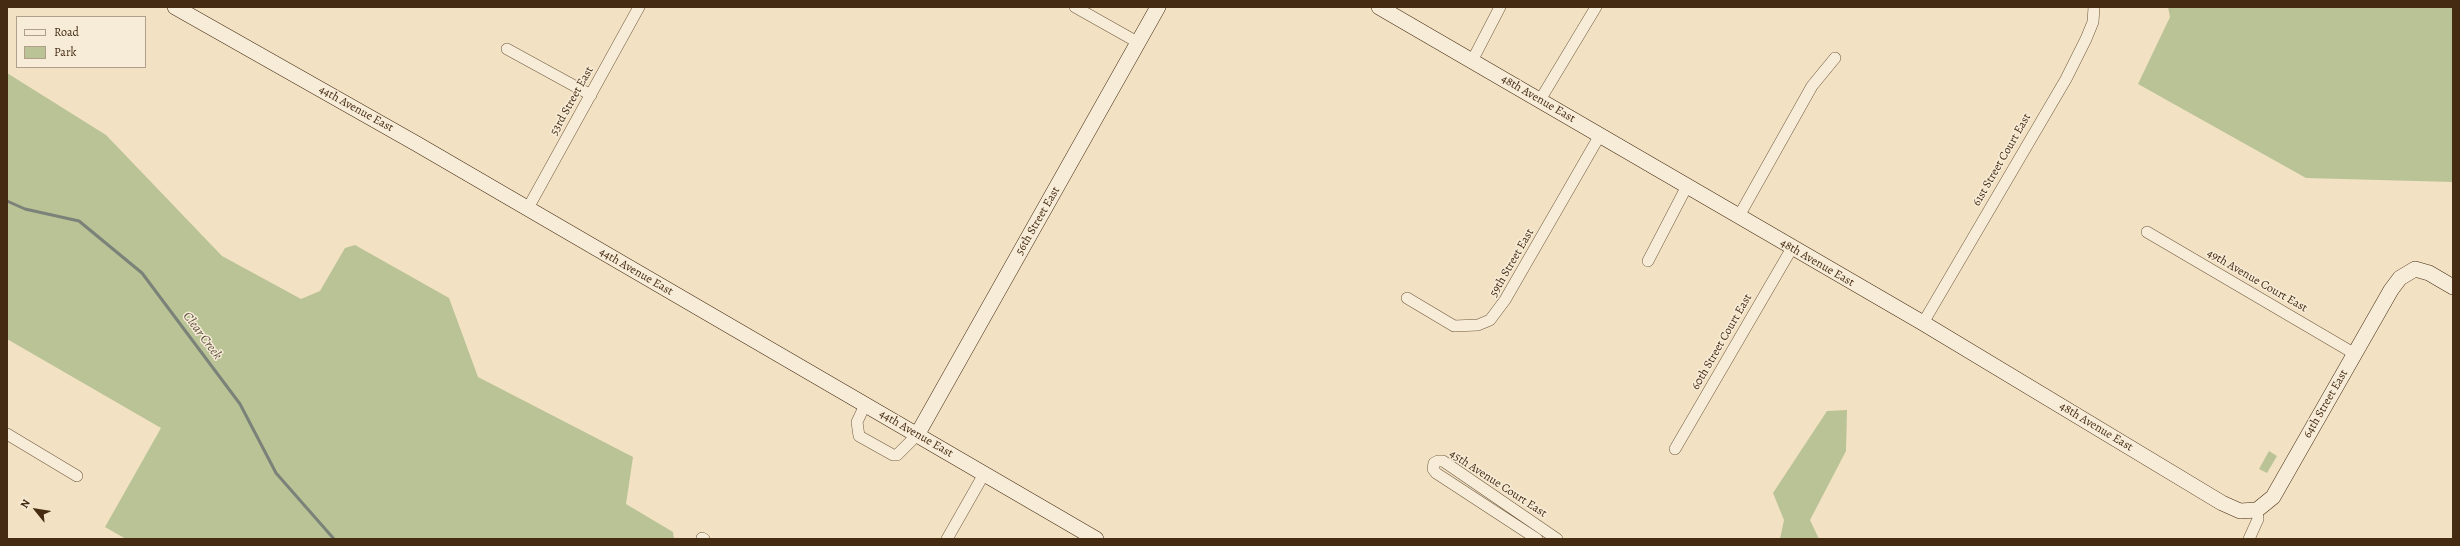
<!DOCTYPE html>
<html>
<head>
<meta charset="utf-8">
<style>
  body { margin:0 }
  #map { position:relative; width:2460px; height:546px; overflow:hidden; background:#f2e2c3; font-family:Alegreya,serif }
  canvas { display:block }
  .frame { position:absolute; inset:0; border:8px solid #452b12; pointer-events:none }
  .legend { position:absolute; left:16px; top:16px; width:130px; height:52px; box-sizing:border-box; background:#f7ecd8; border:1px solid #b09f89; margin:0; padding:5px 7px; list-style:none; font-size:12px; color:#452b12 }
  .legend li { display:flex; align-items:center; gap:8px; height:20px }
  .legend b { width:20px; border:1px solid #b09f89 }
  .north { position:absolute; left:16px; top:490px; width:40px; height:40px; -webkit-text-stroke:3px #f7ecd8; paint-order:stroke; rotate:300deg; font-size:11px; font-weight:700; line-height:16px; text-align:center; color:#452b12 }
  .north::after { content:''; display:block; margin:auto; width:14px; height:18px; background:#452b12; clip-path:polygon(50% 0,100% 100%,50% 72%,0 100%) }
</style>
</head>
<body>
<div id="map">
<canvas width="2460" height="546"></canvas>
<div class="frame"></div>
<ul class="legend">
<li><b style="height:5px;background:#f7ecd8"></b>Road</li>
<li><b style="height:11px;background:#b9c395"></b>Park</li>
</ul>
<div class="north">N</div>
</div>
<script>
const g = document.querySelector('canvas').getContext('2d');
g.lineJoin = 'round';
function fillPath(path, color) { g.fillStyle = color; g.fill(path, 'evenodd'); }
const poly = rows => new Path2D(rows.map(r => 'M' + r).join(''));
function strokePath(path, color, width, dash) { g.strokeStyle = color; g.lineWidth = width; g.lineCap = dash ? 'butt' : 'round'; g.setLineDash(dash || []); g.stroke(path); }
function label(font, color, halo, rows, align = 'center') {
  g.font = font + ' Alegreya,serif'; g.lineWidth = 3; g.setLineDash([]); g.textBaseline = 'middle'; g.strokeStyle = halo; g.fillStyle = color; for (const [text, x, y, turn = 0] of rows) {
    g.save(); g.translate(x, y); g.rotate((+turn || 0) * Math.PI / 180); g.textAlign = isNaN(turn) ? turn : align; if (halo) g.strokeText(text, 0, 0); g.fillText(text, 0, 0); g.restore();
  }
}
fillPath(poly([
  [2168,7,2453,7,2453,182,2306,178,2138,84,2170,17],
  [7,73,106,135,222,256,301,299,320,291,345,248,355,245,449,298,478,377,633,457,626,504,673,532,674,539,126,539,105,527,161,428,7,339],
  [1847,410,1846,451,1810,520,1819,539,1780,539,1784,520,1773,493,1827,411],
  [2269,451,2277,456,2267,473,2259,469]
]), '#b9c395');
strokePath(poly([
  [7,201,25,209,79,221,142,273,240,404,276,473,334,539]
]), '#7b8279', 3);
const street = poly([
  [1075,7,1139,43],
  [507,49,591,95],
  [1472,61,1500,7],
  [1540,100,1596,7],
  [528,208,639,7],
  [1739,216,1812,86,1835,58],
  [2147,232,2355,354],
  [1648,261,1687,186],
  [1407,298,1454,326,1478,325,1490,320,1505,300,1600,135],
  [1923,323,2066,79,2086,39,2093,22,2094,7],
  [865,405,857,422,859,436,893,455,897,455,917,435],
  [7,434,77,476],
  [1675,449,1792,248],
  [702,538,704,539],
  [947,539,984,474],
  [1537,539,1436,473,1433,469,1434,463,1438,461,1443,461,1557,539],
  [2249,539,2258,519,2257,510]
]);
const secondary = poly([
  [175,7,417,144,1096,539],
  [1379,7,1923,323,2222,503,2240,511,2257,510,2273,497,2391,290,2400,278,2415,269,2429,273,2453,287],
  [917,435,1158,7]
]);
strokePath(street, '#70593e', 12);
strokePath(secondary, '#452b12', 16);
strokePath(street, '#f7ecd8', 11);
strokePath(secondary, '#f7ecd8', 15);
label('12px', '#452b12', '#f7ecd8', [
  ["48th Avenue East",1538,99,30],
  ["53rd Street East",572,101,-61],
  ["44th Avenue East",356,109,29],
  ["61st Street Court East",2002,160,-60],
  ["56th Street East",1038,221,-60],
  ["59th Street East",1512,263,-60],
  ["48th Avenue East",1817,263,30],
  ["44th Avenue East",636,272,30],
  ["49th Avenue Court East",2257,281,30],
  ["60th Street Court East",1722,342,-60],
  ["64th Street East",2326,404,-60],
  ["48th Avenue East",2096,427,31],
  ["44th Avenue East",916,434,30],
  ["45th Avenue Court East",1498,484,33]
]);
label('italic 13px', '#5c4f3d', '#f7ecd8', [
  ["Clear Creek",202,336,53]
]);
</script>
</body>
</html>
